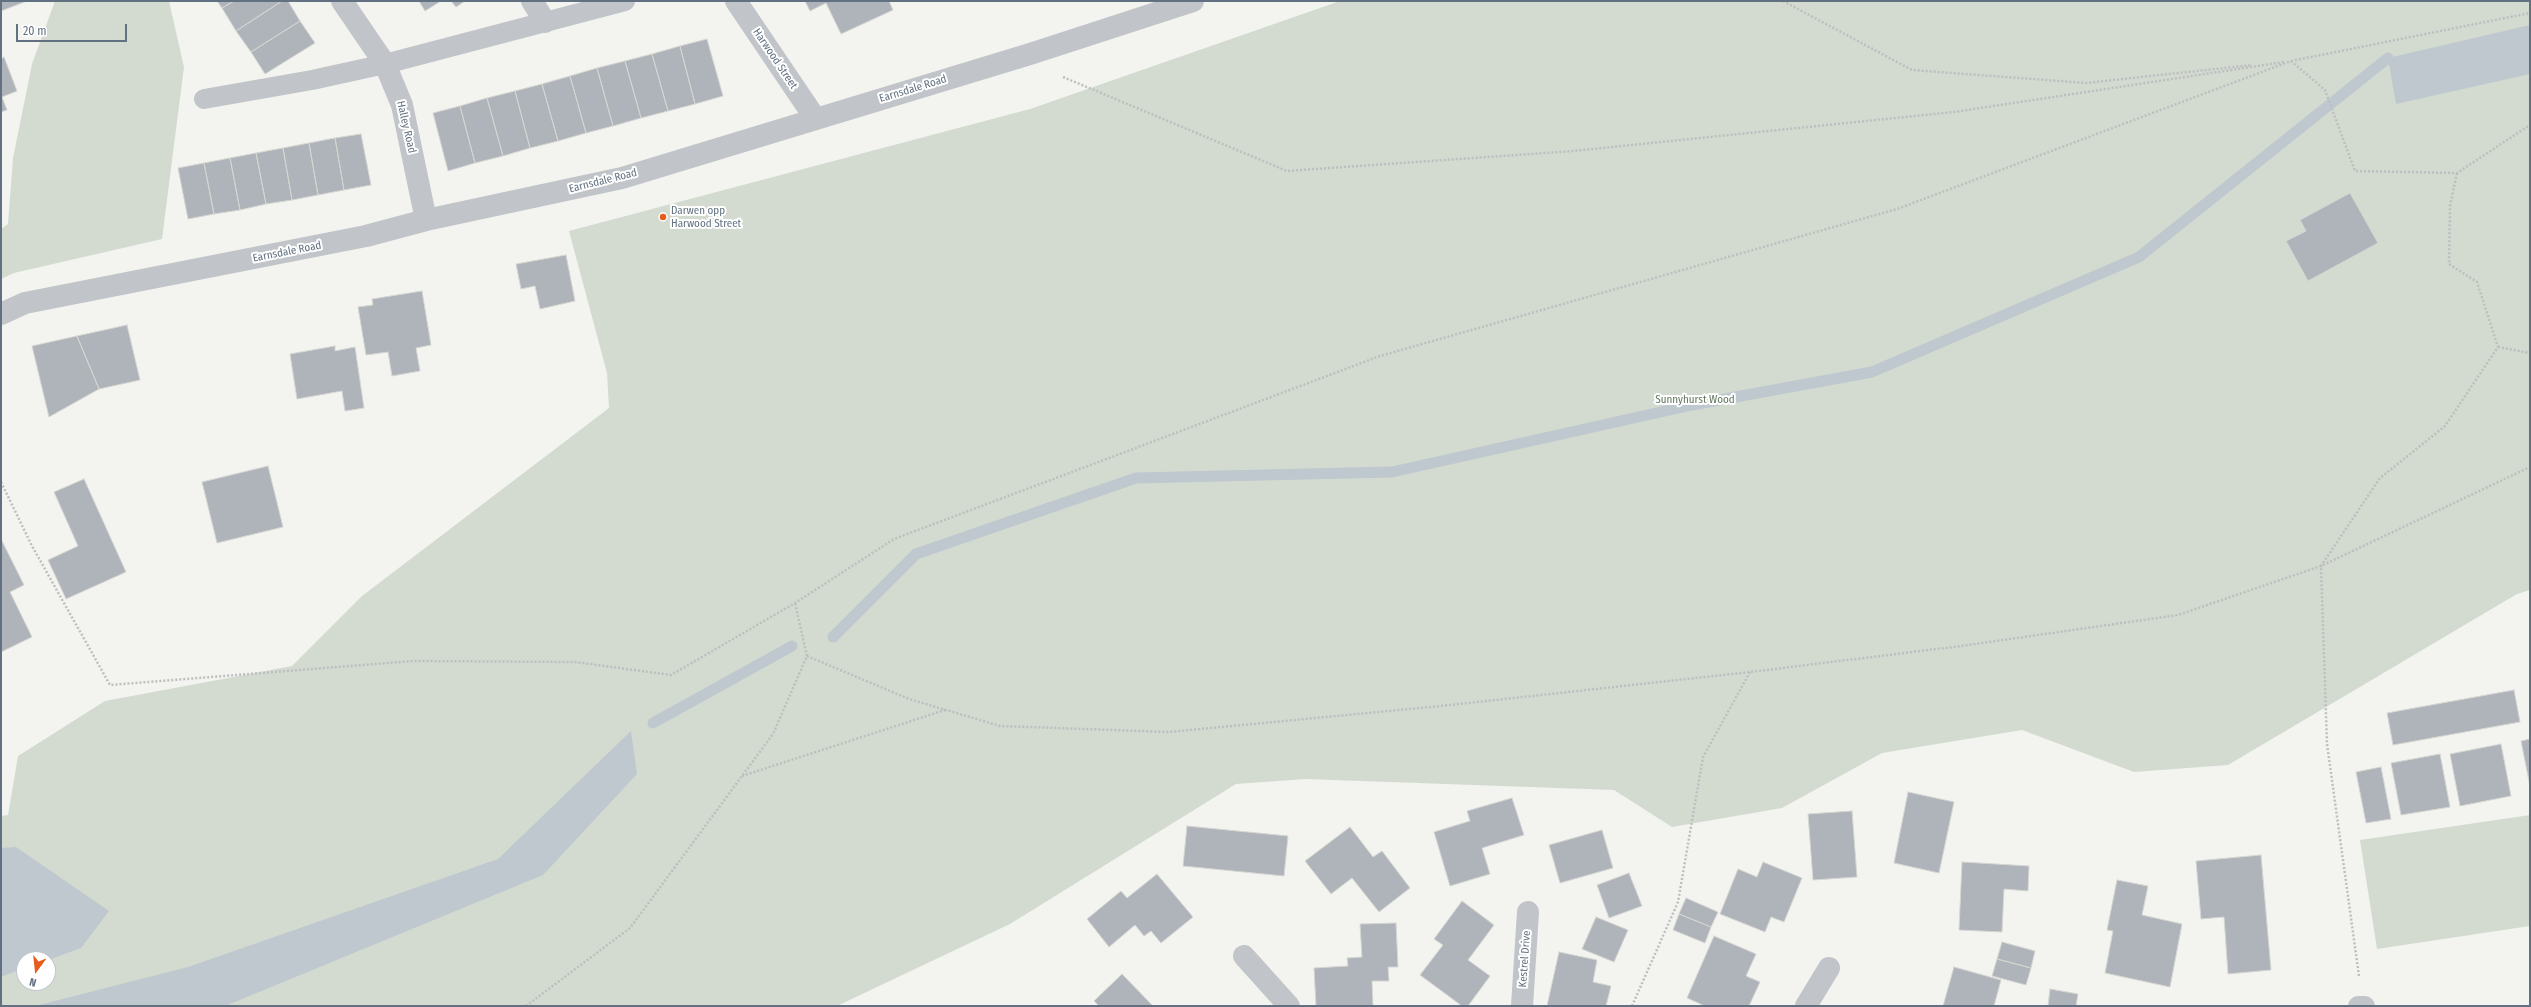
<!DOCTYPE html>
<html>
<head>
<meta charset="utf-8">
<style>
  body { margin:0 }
  #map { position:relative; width:2531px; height:1007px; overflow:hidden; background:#f3f4ef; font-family:"Fira Sans Condensed",sans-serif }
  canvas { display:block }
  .frame { position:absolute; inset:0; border:2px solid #627181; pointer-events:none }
  .north { position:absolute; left:16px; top:951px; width:40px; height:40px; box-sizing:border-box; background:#fff; border:1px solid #c0c6cd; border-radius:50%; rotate:195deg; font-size:11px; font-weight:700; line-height:16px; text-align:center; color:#627181 }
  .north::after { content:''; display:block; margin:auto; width:14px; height:18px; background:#e85c1b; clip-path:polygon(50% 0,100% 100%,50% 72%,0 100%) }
  .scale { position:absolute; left:16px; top:24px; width:111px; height:18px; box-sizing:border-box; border:2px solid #627181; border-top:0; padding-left:5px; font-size:12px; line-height:14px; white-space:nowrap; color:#627181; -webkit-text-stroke:3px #fff; paint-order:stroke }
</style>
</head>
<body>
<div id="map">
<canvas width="2531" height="1007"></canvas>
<div class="frame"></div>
<div class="north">N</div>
<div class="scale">20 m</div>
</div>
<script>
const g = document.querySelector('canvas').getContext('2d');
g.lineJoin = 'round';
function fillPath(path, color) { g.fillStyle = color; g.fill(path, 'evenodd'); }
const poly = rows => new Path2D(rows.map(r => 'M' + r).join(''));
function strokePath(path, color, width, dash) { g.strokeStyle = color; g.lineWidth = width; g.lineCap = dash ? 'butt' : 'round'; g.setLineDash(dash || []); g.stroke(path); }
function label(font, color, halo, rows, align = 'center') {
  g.font = font + ' "Fira Sans Condensed",sans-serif'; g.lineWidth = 4; g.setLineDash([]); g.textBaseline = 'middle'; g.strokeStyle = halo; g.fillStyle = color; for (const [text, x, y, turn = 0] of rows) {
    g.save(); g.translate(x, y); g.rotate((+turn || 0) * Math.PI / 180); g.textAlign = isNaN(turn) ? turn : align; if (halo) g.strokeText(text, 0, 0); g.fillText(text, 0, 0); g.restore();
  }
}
fillPath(poly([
  [55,1,169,1,184,67,162,239,14,273,1,279,1,229,8,224,13,158,32,64],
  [1340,1,2530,1,2530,590,2517,594,2228,765,2134,772,2022,730,1882,753,1782,808,1672,827,1614,790,1305,779,1236,784,1010,924,837,1006,1,1006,1,816,8,815,18,756,105,701,292,666,362,596,609,408,607,373,569,231,1030,109],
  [24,959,48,959,48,983,24,983],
  [2530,815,2530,926,2377,949,2360,840]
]), '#d3dbd0');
fillPath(poly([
  [2530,25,2530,74,2396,104,2388,58],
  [631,731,637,774,543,875,225,1006,35,1006,188,967,498,859],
  [16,847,109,911,81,948,48,960,24,959,24,968,1,977,1,848]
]), '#bec8ce');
strokePath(poly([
  [833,637,916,554,1136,478,1392,472,1692,405,1872,372,2139,257,2388,58],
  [653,723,792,646]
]), '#bec8ce', 11);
const building = poly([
  [1,1,27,1,1,11,1,1],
  [217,1,234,1,222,8,217,1],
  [234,1,282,1,236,31,222,8,234,1],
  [282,1,288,1,300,21,251,52,236,31,282,1],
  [419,1,441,1,425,11,419,1],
  [451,1,465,1,456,7,451,1],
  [805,1,889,1,893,10,841,34,826,3,810,11,805,1],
  [300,21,315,43,265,74,251,52,300,21],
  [707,39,723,96,695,104,680,46,707,39],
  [680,46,695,104,668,111,652,54,680,46],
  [652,54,668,111,641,118,625,61,652,54],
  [4,57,17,91,2,97,7,110,1,112,1,59,4,57],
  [625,61,641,118,613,126,597,68,625,61],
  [597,68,613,126,586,133,570,76,597,68],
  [570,76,586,133,558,141,542,84,570,76],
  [542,84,558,141,530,148,515,91,542,84],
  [515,91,530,148,503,156,487,98,515,91],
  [487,98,503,156,475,163,460,106,487,98],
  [460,106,475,163,448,171,433,113,460,106],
  [361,134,371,185,344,190,335,138,361,134],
  [335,138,344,190,318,195,309,143,335,138],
  [309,143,318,195,292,200,283,148,309,143],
  [283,148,292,200,266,204,256,153,283,148],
  [256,153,266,204,240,210,230,158,256,153],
  [230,158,240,210,214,214,204,163,230,158],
  [204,163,214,214,188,219,178,168,204,163],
  [2350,193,2378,243,2308,281,2286,241,2306,231,2300,220,2350,193],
  [566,255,575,301,540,309,535,286,521,289,516,264,566,255],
  [422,291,431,345,416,348,420,371,392,376,388,352,366,355,358,307,373,305,372,299,422,291],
  [127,325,140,380,99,389,77,336,127,325],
  [77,336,99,389,49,417,32,346,77,336],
  [335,346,335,351,355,347,364,408,345,411,342,391,297,399,290,354,335,346],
  [268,466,283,527,217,543,202,482,268,466],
  [84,479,126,572,66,599,48,560,78,546,54,492,84,479],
  [1,539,24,585,10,592,32,637,1,652,1,539],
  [2514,690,2520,722,2393,745,2387,713,2514,690],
  [2530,739,2530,786,2521,741,2530,739],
  [2501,744,2511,796,2460,806,2450,754,2501,744],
  [2440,754,2450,807,2401,815,2391,763,2440,754],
  [2381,767,2391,819,2366,823,2356,772,2381,767],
  [1908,792,1954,802,1939,873,1894,863,1908,792],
  [1512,798,1524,835,1482,848,1490,874,1450,886,1434,832,1470,821,1467,811,1512,798],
  [1852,811,1857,877,1813,880,1808,814,1852,811],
  [1187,826,1288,836,1284,876,1183,866,1187,826],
  [1350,827,1373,857,1382,851,1410,888,1379,912,1352,878,1331,894,1305,861,1350,827],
  [1602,830,1613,868,1560,883,1549,845,1602,830],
  [2261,855,2271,970,2228,974,2224,917,2201,919,2196,861,2261,855],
  [1763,862,1802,878,1784,922,1771,917,1765,932,1720,914,1738,869,1757,877,1763,862],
  [1962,862,2029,866,2028,891,2004,889,2002,932,1959,930,1962,862],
  [1629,873,1642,906,1609,918,1597,885,1629,873],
  [1157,874,1193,917,1161,943,1151,931,1144,936,1135,925,1109,947,1087,919,1121,891,1127,898,1157,874],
  [2117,880,2148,886,2142,915,2182,924,2170,987,2105,973,2113,931,2107,930,2117,880],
  [1686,898,1718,912,1711,927,1679,914,1686,898],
  [1462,901,1494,925,1468,960,1490,976,1468,1006,1462,1006,1420,975,1443,945,1434,939,1462,901],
  [1679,914,1711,927,1705,943,1673,930,1679,914],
  [1596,917,1628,930,1614,962,1582,949,1596,917],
  [1396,923,1398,967,1388,967,1389,981,1372,981,1373,1006,1316,1006,1314,968,1348,966,1347,958,1362,957,1360,924,1396,923],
  [1714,936,1756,954,1746,976,1760,982,1749,1006,1705,1006,1687,998,1714,936],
  [2002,942,2035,951,2031,968,1997,959,2002,942],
  [1559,952,1597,960,1593,982,1611,986,1606,1006,1547,1006,1559,952],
  [1997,959,2031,968,2026,985,1992,976,1997,959],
  [1954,967,2001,980,1994,1006,1943,1006,1954,967],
  [1122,974,1153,1006,1099,1006,1094,1001,1122,974],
  [2050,989,2078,994,2076,1006,2048,1006,2050,989]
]);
fillPath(building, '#aeb4b9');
strokePath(building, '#d5d5d2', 1);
strokePath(poly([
  [1783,1,1912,70,2086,83,2252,65],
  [2291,61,2530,13],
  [2291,61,2325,90,2355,171,2457,173,2530,125],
  [1063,77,1287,171,1573,151,1954,112,2284,62],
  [2498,347,2530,353],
  [1,482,32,546,110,685,413,661,575,662,671,675,795,603,894,539,1380,356,1897,209,2291,61],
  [807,656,909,699,1000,726,1169,732,1441,706,1750,672,1961,646,2178,615,2321,566,2530,467],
  [742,776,945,710],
  [2359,976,2327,744,2321,566,2380,478,2445,426,2498,347,2477,282,2449,264,2450,206,2457,173],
  [526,1006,630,928,773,734,807,656,795,603],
  [1632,1006,1678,902,1703,757,1750,672]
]), '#bdbec0', 2.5, [2, 2]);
strokePath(poly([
  [204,99,312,80,385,64,625,1],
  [2358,1006,2365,1006]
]), '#c1c4c8', 20);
strokePath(poly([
  [342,1,385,64,402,105,426,220],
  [532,1,545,22],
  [736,1,815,118],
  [1,314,25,303,366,236,426,220,622,178,1030,54,1193,1],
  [1244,956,1289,1006],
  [1522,1006,1528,912],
  [1806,1006,1829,968]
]), '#c1c4c8', 22);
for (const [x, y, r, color] of [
  [663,217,4,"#e85c1b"]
]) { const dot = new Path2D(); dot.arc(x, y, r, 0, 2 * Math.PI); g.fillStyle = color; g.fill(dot); strokePath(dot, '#fff', 1.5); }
label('11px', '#627181', '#fff', [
  ["Harwood Street",775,59,56],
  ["Earnsdale Road",913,89,-17],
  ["Halley Road",406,127,77],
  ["Earnsdale Road",603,181,-14],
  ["Earnsdale Road",287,252,-11],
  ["Kestrel Drive",1525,959,-86]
]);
label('11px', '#627181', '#fff', [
  ["Darwen opp",671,211],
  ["Harwood Street",671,224]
], 'left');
label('11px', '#637861', '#fff', [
  ["Sunnyhurst Wood",1695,400]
]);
</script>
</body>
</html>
